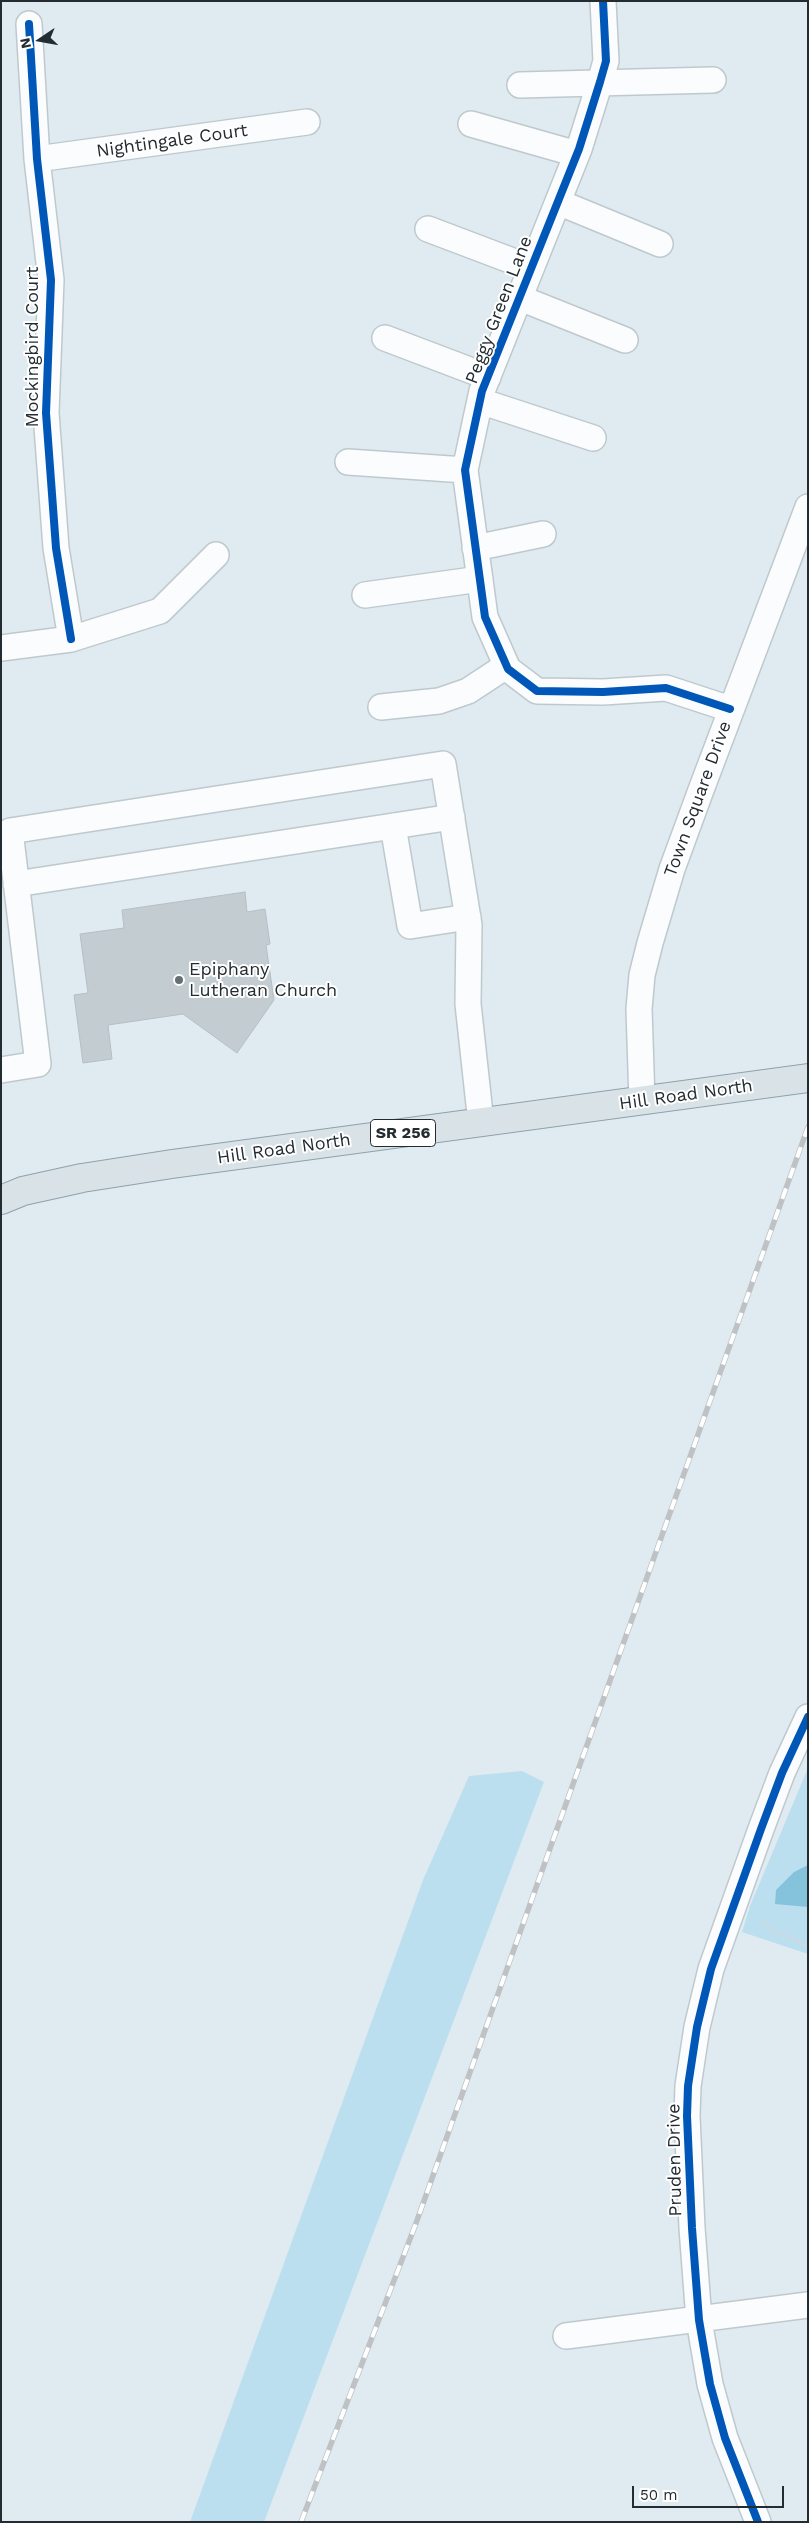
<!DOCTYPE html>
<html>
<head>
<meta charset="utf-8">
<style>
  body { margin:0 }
  #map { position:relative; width:809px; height:2523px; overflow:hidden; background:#dfebf1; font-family:"Work Sans",sans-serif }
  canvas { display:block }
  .frame { position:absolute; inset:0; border:2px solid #232c30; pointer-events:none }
  .north { position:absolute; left:15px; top:15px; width:50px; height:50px; -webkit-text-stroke:4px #fff; paint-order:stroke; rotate:258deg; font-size:14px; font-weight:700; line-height:20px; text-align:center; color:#232c30 }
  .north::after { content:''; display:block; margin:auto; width:18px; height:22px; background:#232c30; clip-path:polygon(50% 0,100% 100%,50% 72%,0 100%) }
  .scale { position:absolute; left:632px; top:2486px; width:152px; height:22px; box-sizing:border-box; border:2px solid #232c30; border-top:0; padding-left:6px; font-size:15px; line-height:18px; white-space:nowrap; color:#232c30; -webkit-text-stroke:4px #fff; paint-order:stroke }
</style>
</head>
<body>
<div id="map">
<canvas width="809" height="2523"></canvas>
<div class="frame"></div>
<div class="north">N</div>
<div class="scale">50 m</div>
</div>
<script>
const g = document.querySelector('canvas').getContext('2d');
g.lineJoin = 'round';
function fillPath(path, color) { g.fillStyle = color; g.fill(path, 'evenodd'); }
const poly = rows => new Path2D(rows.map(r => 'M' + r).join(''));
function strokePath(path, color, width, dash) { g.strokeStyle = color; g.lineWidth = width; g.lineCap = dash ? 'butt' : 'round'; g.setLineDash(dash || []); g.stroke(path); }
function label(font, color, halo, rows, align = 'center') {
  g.font = font + ' "Work Sans",sans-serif'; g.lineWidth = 4; g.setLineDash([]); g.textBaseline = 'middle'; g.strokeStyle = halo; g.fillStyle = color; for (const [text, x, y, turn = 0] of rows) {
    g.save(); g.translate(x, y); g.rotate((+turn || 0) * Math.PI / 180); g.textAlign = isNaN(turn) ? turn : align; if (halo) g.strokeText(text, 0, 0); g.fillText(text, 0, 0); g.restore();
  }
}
fillPath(poly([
  [808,1768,808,1954,742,1932,750,1906],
  [522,1771,544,1782,264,2522,190,2522,423,1880,469,1776]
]), '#bcdff0');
fillPath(poly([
  [808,1865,808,1907,775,1904,776,1890,794,1872]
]), '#85c2dc');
const building = poly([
  [245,892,247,912,265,909,270,944,266,945,274,1000,237,1053,183,1014,108,1025,112,1059,83,1063,74,995,88,993,80,934,124,928,122,910,245,892]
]);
fillPath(building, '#c3ccd1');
strokePath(building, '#b4bec3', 1);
const minor = poly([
  [603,1,606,61,600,82,579,149,482,391,465,470,485,617,508,669,537,691,603,692,666,688,730,709],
  [29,24,37,159,51,280,46,413,56,548,71,639],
  [520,85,713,80],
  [471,124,577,154],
  [37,159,307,122],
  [558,202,660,244],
  [428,229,531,268],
  [520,298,625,340],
  [385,338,488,377],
  [480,401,593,438],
  [348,462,465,470],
  [475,548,543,534],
  [365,595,480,579],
  [1,648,71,639,160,611,216,555],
  [381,707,439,701,468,691,506,666],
  [393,826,410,926,468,917],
  [16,884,452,817],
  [1,1070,38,1064,10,831,443,764,469,925,468,1004,481,1123],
  [642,1101,639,1009,642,975,650,943,672,869,701,790,808,507],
  [566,2336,808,2305],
  [758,2522,725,2438,710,2384,699,2320,692,2228,687,2116,688,2086,697,2027,711,1969,761,1829,782,1773,808,1717]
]);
const major = poly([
  [1,1200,23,1191,82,1178,172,1164,808,1078]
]);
strokePath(minor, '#bfc9cd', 28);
strokePath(major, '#8ea1aa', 30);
strokePath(poly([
  [763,1922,773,1931,808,1945]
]), '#d4d8da', 3, [4, 4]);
strokePath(minor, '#fafcfd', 25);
strokePath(major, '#d9e2e7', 28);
const rail = poly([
  [301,2522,415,2226,808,1127]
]);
strokePath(rail, '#bfc2c4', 5.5);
strokePath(rail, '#fff', 4, [11]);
strokePath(poly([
  [603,1,606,61,600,82,579,149,482,391,465,470,485,617,508,669,537,691,603,692,666,688,730,709],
  [29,24,37,159,51,280,46,413,56,548,71,639],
  [758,2522,725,2438,710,2384,699,2320,692,2228,687,2116,688,2086,697,2027,711,1969,761,1829,782,1773,808,1717]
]), '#0057b8', 8);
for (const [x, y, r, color] of [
  [179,980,5,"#656f74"]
]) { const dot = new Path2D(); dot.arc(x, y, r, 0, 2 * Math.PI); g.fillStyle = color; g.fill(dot); strokePath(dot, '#fff', 2); }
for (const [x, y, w] of [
  [403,1133,65]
]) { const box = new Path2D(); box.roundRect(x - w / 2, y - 13.5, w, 27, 4); g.fillStyle = '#fff'; g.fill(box); strokePath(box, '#232c30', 1); }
label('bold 16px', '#232c30', null, [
  ["SR 256",403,1133]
]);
label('18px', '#232c30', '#fff', [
  ["Nightingale Court",172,141,-8],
  ["Peggy Green Lane",499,310,-69],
  ["Mockingbird Court",33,347,-90],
  ["Town Square Drive",698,799,-70],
  ["Hill Road North",686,1095,-8],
  ["Hill Road North",284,1149,-8],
  ["Pruden Drive",675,2160,-91]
]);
label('18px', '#232c30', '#fff', [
  ["Epiphany",189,970],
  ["Lutheran Church",189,991]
], 'left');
</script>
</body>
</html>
